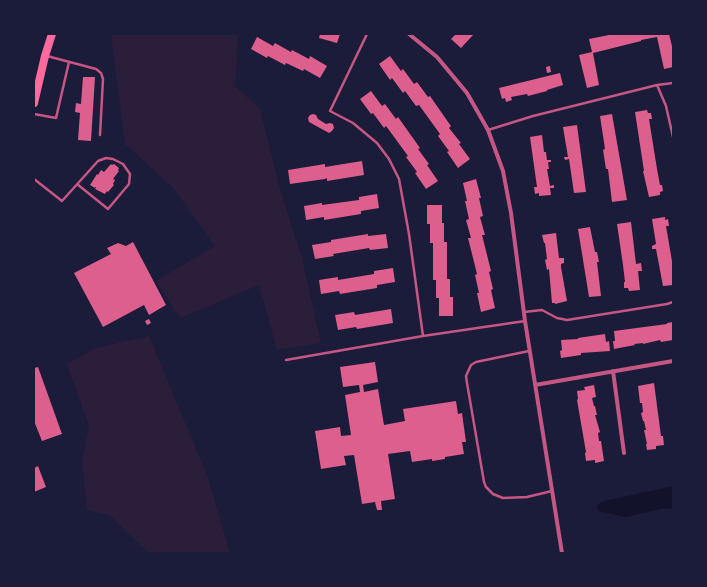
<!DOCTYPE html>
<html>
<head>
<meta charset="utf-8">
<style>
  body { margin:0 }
  #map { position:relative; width:707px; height:587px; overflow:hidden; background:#1b1b3a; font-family:Roboto,sans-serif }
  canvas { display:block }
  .frame { position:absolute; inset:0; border:35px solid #1b1b3a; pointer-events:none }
</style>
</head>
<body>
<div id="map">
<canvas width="707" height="587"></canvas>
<div class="frame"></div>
</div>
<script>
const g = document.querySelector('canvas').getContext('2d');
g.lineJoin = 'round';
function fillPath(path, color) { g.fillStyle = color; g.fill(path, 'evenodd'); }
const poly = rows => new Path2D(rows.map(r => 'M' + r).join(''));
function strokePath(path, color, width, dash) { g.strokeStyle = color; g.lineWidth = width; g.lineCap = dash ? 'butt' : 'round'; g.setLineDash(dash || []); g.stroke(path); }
fillPath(poly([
  [111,34,238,34,235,86,260,109,280,189,302,258,321,343,277,350,259,285,180,318,156,281,215,246,174,189,125,144],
  [149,336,207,475,230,553,149,553,109,515,87,510,82,461,89,426,67,364,96,348]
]), '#2a1e3b');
fillPath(poly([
  [673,486,673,509,666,508,625,517,599,511,597,509,598,504,605,501]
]), '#12122b');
fillPath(poly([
  [320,34,340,34,337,43,319,38],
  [456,34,474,34,461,48,451,39],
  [614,34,657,34,657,35,669,34,673,50,673,67,664,69,657,37,641,40,641,41,593,53,599,85,587,88,579,55,592,52,589,39],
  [257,37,273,46,275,43,291,52,292,50,309,59,310,56,327,66,320,78,304,69,303,71,286,63,285,65,268,56,267,58,251,49],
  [390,56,401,71,403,69,414,84,417,82,428,97,430,96,446,119,451,126,449,128,461,143,459,144,470,159,458,168,447,152,449,151,438,136,440,134,419,105,416,106,405,91,403,93,392,78,390,80,379,64],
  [550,66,551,72,547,73,546,67],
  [560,73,563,85,547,90,547,91,528,96,527,94,511,97,512,100,506,102,505,98,502,99,499,88],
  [83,77,95,77,91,141,78,140,80,113,75,112,76,103,81,104],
  [371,91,382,106,385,104,396,119,398,117,420,148,418,149,429,164,427,165,438,181,426,189,415,173,417,172,406,157,408,156,386,126,384,128,373,113,371,114,360,99],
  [647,110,648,113,651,113,652,119,649,119,657,169,660,185,662,185,663,191,660,192,660,195,649,197,643,171,644,171,635,112],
  [313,114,316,115,318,119,326,124,330,123,333,124,334,128,332,131,329,133,309,122,308,118,310,115],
  [612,114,627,200,612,202,608,169,606,169,603,150,605,149,600,116],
  [577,125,586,192,574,193,569,159,565,160,564,157,568,157,563,127],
  [542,135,544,152,546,152,547,160,551,160,551,162,548,162,549,169,547,169,550,186,554,185,554,188,550,188,551,195,539,196,539,193,535,194,534,187,537,187,530,137],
  [362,161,364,175,327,181,327,178,325,179,290,184,288,170,325,164,325,167],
  [111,164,112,165,114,164,119,168,118,170,119,171,113,179,115,180,113,184,114,185,108,192,107,191,105,194,95,189,96,187,95,187,95,188,90,185,97,174,98,175,101,170,104,172],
  [476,179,481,198,479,198,483,216,480,217,485,235,482,235,491,271,489,272,493,289,491,290,495,308,481,312,477,293,479,293,475,275,477,274,468,238,471,238,466,220,469,219,465,201,467,201,463,183],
  [377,194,379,208,361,211,361,214,324,220,324,217,306,220,304,206,322,203,322,205,359,200,359,197],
  [427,205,442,205,442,223,444,223,444,242,447,242,447,279,450,279,450,297,453,297,453,316,439,316,439,298,436,298,436,280,433,280,433,243,430,243,430,224,427,224],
  [665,217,665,220,668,219,669,226,666,226,673,267,673,285,663,286,656,249,652,249,652,246,656,244,652,219],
  [631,222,636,264,641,263,642,271,638,271,640,290,629,291,628,288,624,288,624,282,625,282,623,265,617,224],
  [590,227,595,252,597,252,599,262,597,262,601,296,589,297,578,229],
  [556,233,559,258,564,258,564,263,561,264,561,267,567,301,555,304,555,303,552,303,549,269,547,270,545,260,547,259,545,243,544,243,542,235],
  [368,234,368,236,386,234,388,248,370,250,369,248,333,254,334,256,315,259,312,245,331,242,331,240],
  [133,242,166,305,149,315,144,305,103,327,74,273,111,254,107,248,118,243,126,246],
  [393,268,395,282,377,285,377,288,340,294,339,291,321,294,319,280,338,277,338,280,374,274,374,271],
  [391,309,393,323,357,329,356,327,338,330,335,315,354,312,355,315],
  [149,319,151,323,147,325,145,321],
  [673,322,673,340,661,342,660,340,643,344,643,343,634,344,635,345,614,349,613,341,615,341,614,331,667,324,667,323],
  [605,334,606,342,609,341,610,351,581,353,581,355,561,358,560,351,562,350,561,340,578,339,578,338],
  [375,362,378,382,363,385,364,392,378,389,384,425,405,421,403,409,456,401,458,414,462,413,466,442,462,442,464,454,445,457,445,459,432,461,432,459,412,462,410,451,388,454,395,499,381,501,382,510,377,510,375,502,362,504,354,455,344,456,346,465,321,469,315,431,340,427,341,436,351,435,345,395,360,392,359,385,343,387,340,367],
  [38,367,62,434,42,441,34,421,34,368],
  [654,383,661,436,663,436,664,445,656,446,656,449,647,450,646,444,647,444,644,430,646,430,644,421,643,421,641,413,643,412,642,403,640,403,638,386],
  [594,385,596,397,592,398,594,406,595,406,597,415,595,415,600,432,598,433,599,441,601,441,604,461,595,463,595,460,586,461,585,453,586,452,577,400,578,399,577,391,585,390,584,387],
  [38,466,46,487,34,492,34,468]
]), '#dd5f8e');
strokePath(poly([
  [367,34,330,111,353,123,377,143,389,159,399,179,409,234,423,336],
  [47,56,96,69,101,73,103,79,100,135],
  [657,85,666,106,673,137],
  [34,114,56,118,69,62],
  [488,130,533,116,657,85,673,83],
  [34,179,62,201,98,161,106,158,113,159,123,164,130,174,129,184,108,209,77,184],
  [524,312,542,310,557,318,567,320,667,304,673,302],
  [529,351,476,362,471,365,466,376,467,383,484,482,486,487,493,494,503,498,527,497,552,491],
  [286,360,423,336,525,321]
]), '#c65784', 2.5);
strokePath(poly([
  [409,34,437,57,467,93,488,130,503,171,511,213,525,321,562,553],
  [613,371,624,453],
  [535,385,673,361]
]), '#c65784', 4);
strokePath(poly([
  [34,103,45,56,52,34]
]), '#ff6b9d', 8);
</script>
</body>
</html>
